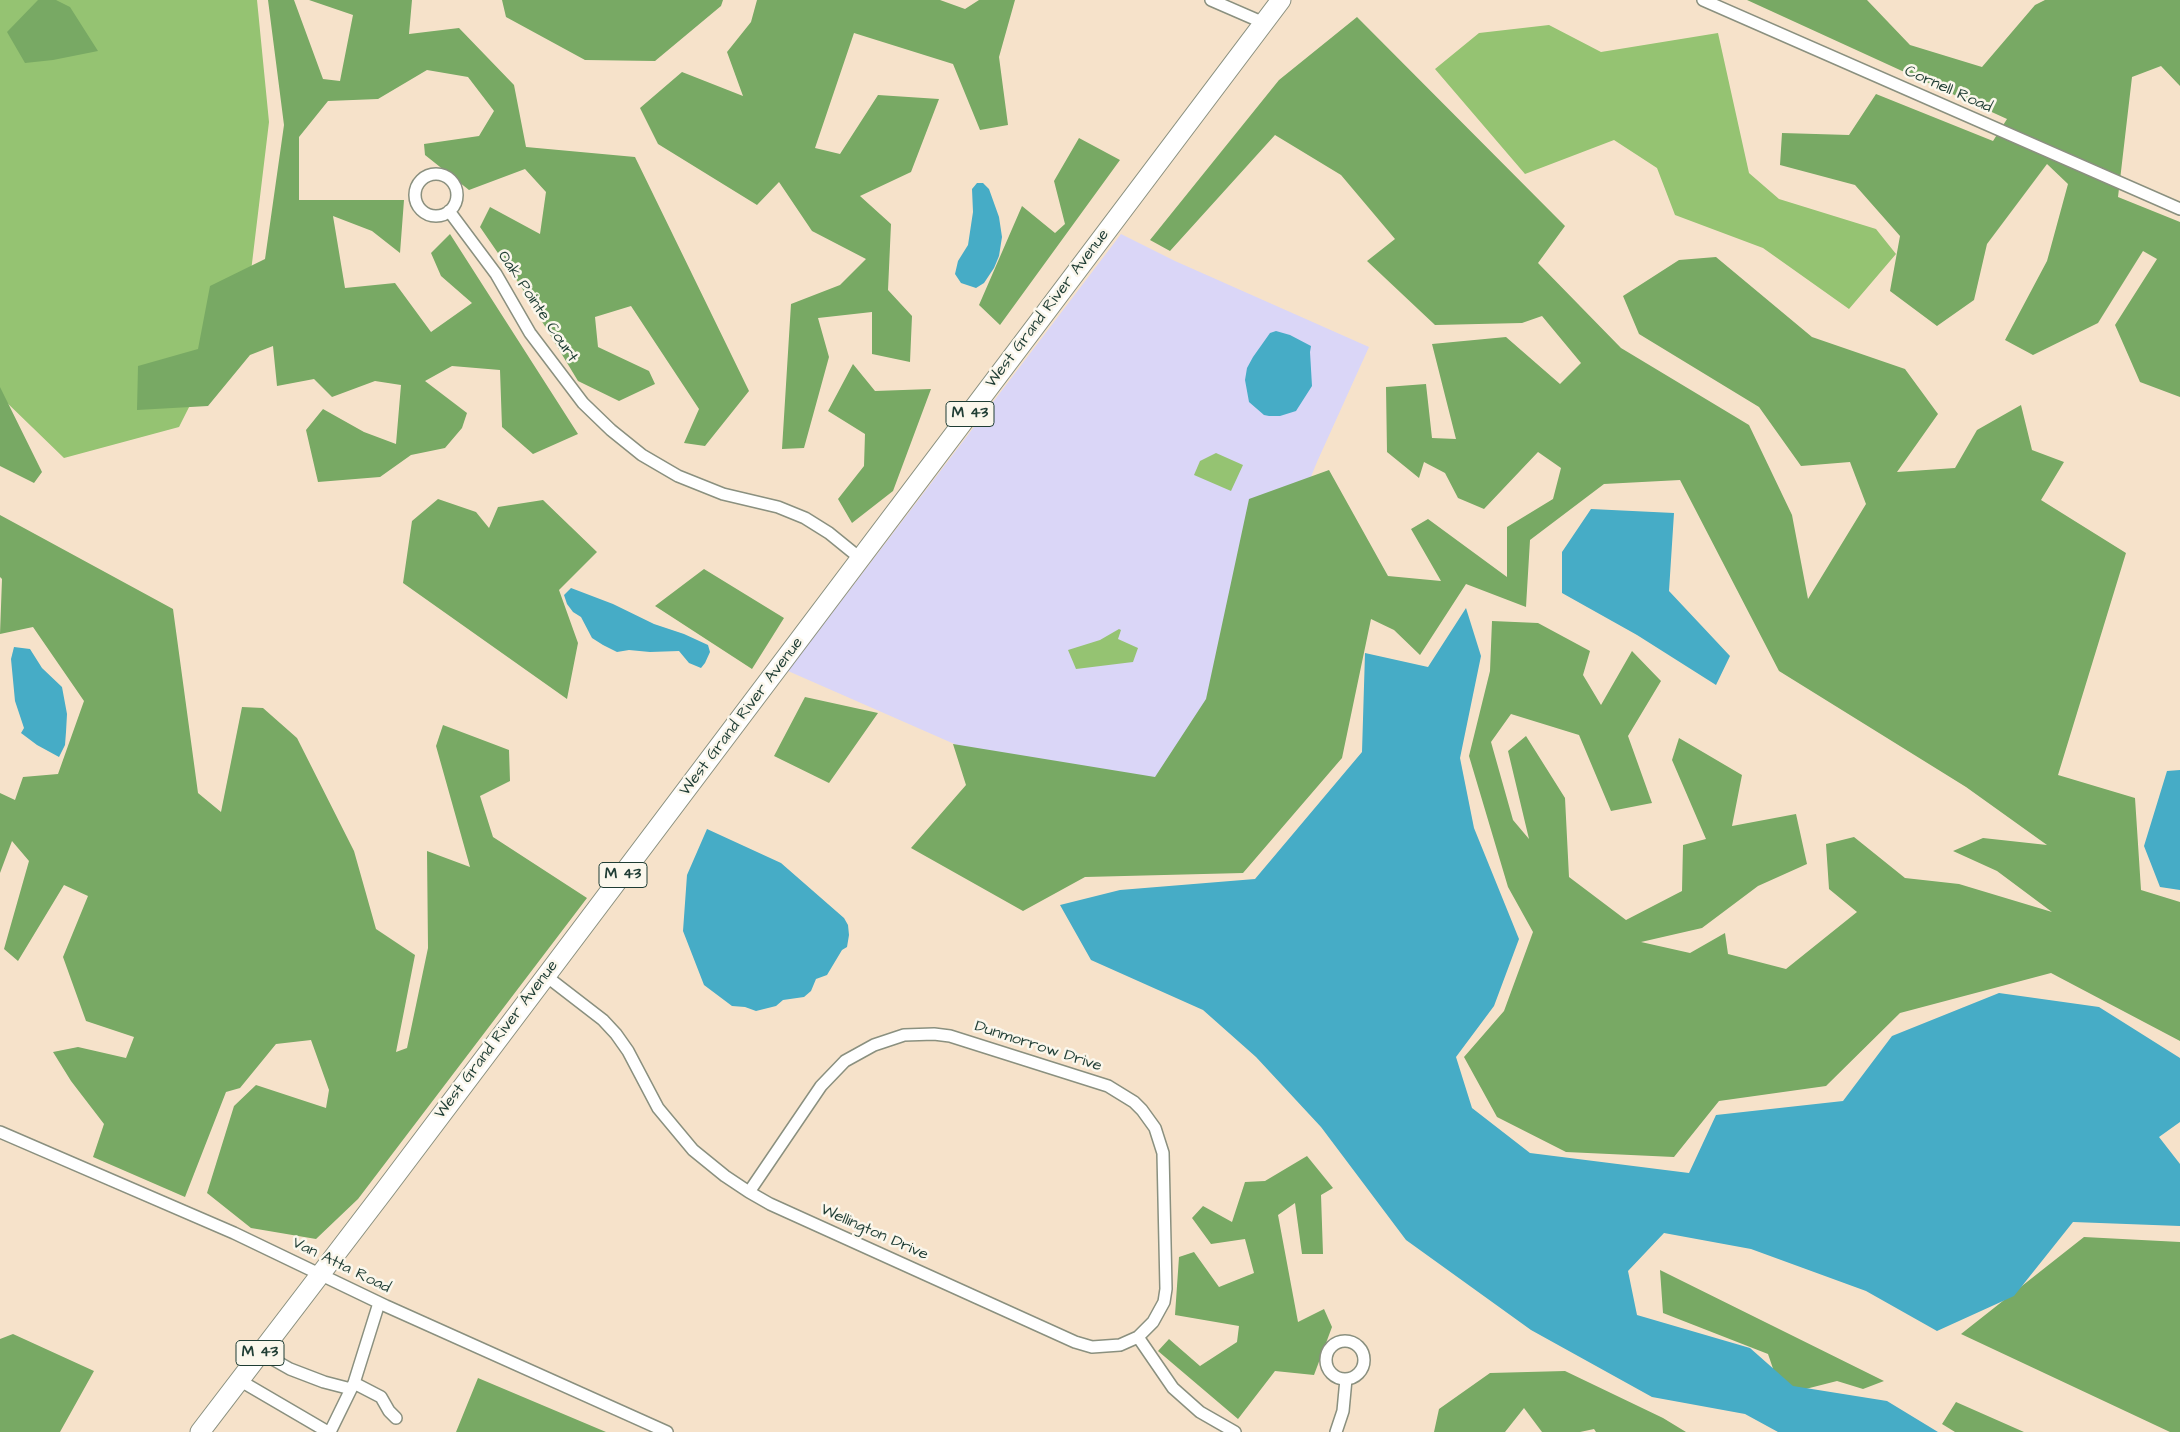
<!DOCTYPE html>
<html>
<head>
<meta charset="utf-8">
<style>
  body { margin:0 }
  canvas { display:block; background:#f6e2ca }
</style>
</head>
<body>
<canvas width="2180" height="1432"></canvas>
<script>
const g = document.querySelector('canvas').getContext('2d');
g.lineJoin = 'round';
function fillPath(path, color) { g.fillStyle = color; g.fill(path, 'evenodd'); }
const poly = rows => new Path2D(rows.map(r => 'M' + r).join(''));
function strokePath(path, color, width, dash) { g.strokeStyle = color; g.lineWidth = width; g.lineCap = dash ? 'butt' : 'round'; g.setLineDash(dash || []); g.stroke(path); }
function label(font, color, halo, rows, align = 'center') {
  g.font = font + ' "Architects Daughter",sans-serif'; g.lineWidth = 5; g.setLineDash([]); g.textBaseline = 'middle'; g.strokeStyle = halo; g.fillStyle = color; for (const [text, x, y, turn = 0] of rows) {
    g.save(); g.translate(x, y); g.rotate((+turn || 0) * Math.PI / 180); g.textAlign = isNaN(turn) ? turn : align; if (halo) g.strokeText(text, 0, 0); g.fillText(text, 0, 0); g.restore();
  }
}
fillPath(poly([
  [1121,234,1175,261,1369,347,1317,462,1164,836,788,671]
]), '#dad6f7');
fillPath(poly([
  [0,0,257,0,269,122,249,288,179,427,64,458,0,396],
  [1549,25,1601,52,1718,33,1749,173,1779,199,1876,229,1896,254,1849,309,1763,248,1675,215,1657,168,1614,140,1525,174,1435,69,1479,33],
  [1216,453,1243,465,1231,491,1194,475,1200,461],
  [1119,629,1121,630,1118,639,1138,648,1133,662,1076,669,1068,650,1100,640]
]), '#95c372');
fillPath(poly([
  [38,0,56,0,70,7,98,51,53,60,25,63,7,32],
  [268,0,294,0,323,79,340,81,353,15,309,0,412,0,409,34,459,28,514,85,526,147,635,157,749,391,705,446,684,443,699,409,631,306,595,317,598,347,649,371,655,384,619,401,578,381,520,285,480,227,490,207,540,234,546,192,525,169,469,190,425,155,424,144,479,136,494,111,468,77,427,70,378,99,328,101,299,137,299,200,404,200,400,253,372,231,333,216,345,288,395,283,431,332,472,303,441,276,431,253,450,234,578,434,533,454,502,427,500,370,452,366,425,381,467,413,462,428,445,448,411,455,380,477,318,482,306,430,323,409,364,432,396,444,401,385,375,381,332,397,314,379,277,386,273,346,250,355,208,406,137,410,138,366,198,349,210,286,265,259,284,125],
  [502,0,723,0,721,6,655,61,585,60,506,17],
  [757,0,940,0,965,9,979,0,1015,0,999,57,1008,125,980,130,953,64,854,33,815,148,840,154,878,95,939,99,911,172,860,196,891,224,888,290,912,316,910,362,872,354,872,312,818,318,829,357,804,448,782,449,791,304,840,285,866,259,812,231,779,182,757,205,658,144,640,108,682,72,743,96,727,52,751,22],
  [1747,0,1867,0,1910,45,1982,67,2035,5,2045,0,2180,0,2180,86,2161,66,2132,77,2118,197,2180,222,2180,397,2140,382,2115,325,2157,259,2143,251,2098,323,2033,355,2005,340,2047,261,2068,184,2047,164,1987,244,1974,300,1937,326,1890,291,1900,236,1855,185,1780,165,1782,133,1849,135,1876,94,1993,141,2007,119],
  [1357,17,1565,226,1538,263,1621,348,1749,425,1792,515,1808,599,1866,504,1850,462,1801,466,1759,407,1639,334,1623,296,1679,260,1716,257,1812,337,1905,369,1938,414,1897,472,1955,468,1977,430,2021,405,2032,450,2064,462,2041,500,2126,553,2058,775,2135,798,2141,890,2180,902,2180,1041,2051,973,1900,1013,1826,1086,1719,1101,1674,1157,1566,1152,1497,1117,1464,1057,1504,1011,1533,932,1508,887,1469,756,1490,671,1492,621,1538,623,1590,651,1583,675,1601,705,1632,651,1661,681,1628,736,1652,803,1611,811,1579,735,1511,714,1491,742,1513,820,1529,839,1508,751,1526,736,1565,798,1569,877,1626,920,1682,891,1683,845,1706,839,1672,760,1679,738,1742,775,1732,826,1796,814,1807,864,1758,886,1702,928,1641,942,1690,953,1725,933,1728,954,1786,969,1857,912,1829,889,1826,844,1854,837,1905,878,1959,884,2052,912,1997,871,1953,851,1983,838,2047,845,1966,787,1779,671,1680,480,1604,484,1530,540,1526,607,1466,584,1420,655,1394,630,1371,619,1342,758,1243,873,1085,877,1023,911,911,848,966,785,953,744,1155,777,1206,699,1249,499,1329,470,1388,576,1441,581,1411,529,1428,519,1507,577,1507,527,1553,499,1561,468,1538,452,1484,509,1458,498,1445,473,1424,462,1419,478,1387,452,1386,387,1426,384,1432,438,1456,439,1432,344,1506,337,1560,384,1581,363,1542,316,1522,323,1435,325,1367,261,1395,239,1341,175,1275,135,1170,251,1150,240,1279,80],
  [1079,138,1120,160,1000,325,979,305,1022,206,1055,233,1065,224,1054,181],
  [853,364,875,391,931,389,893,491,852,523,838,499,864,466,865,434,828,411],
  [0,387,42,472,34,483,0,466],
  [438,499,476,512,489,528,498,507,543,500,597,552,559,590,578,643,567,699,403,583,412,521],
  [0,515,173,609,198,793,221,812,242,707,263,708,297,738,354,851,376,929,415,955,396,1052,407,1048,428,948,427,851,470,867,436,746,443,725,509,750,510,781,480,796,493,837,587,898,358,1199,316,1239,251,1228,207,1193,234,1106,256,1085,326,1108,329,1090,311,1040,276,1044,240,1088,226,1092,185,1197,93,1157,104,1124,71,1081,53,1052,78,1047,126,1058,134,1037,86,1021,63,957,88,896,64,885,18,961,4,949,29,861,12,841,0,873,0,793,15,800,23,777,58,774,84,701,33,627,0,634,2,579,0,577],
  [704,569,784,618,752,669,655,606],
  [805,697,878,713,829,783,774,756],
  [1307,1156,1333,1188,1321,1195,1323,1254,1302,1254,1295,1203,1278,1215,1298,1322,1324,1309,1332,1327,1314,1375,1275,1371,1238,1419,1158,1351,1169,1339,1200,1366,1237,1342,1239,1326,1175,1315,1179,1257,1194,1252,1219,1287,1254,1273,1245,1239,1211,1244,1192,1218,1203,1206,1232,1222,1245,1182,1265,1181],
  [2084,1237,2180,1242,2180,1432,2170,1432,1961,1334],
  [1660,1270,1884,1381,1863,1389,1837,1381,1782,1395,1768,1354,1663,1313],
  [13,1334,94,1371,60,1432,0,1432,0,1339],
  [1565,1371,1663,1418,1686,1432,1596,1432,1594,1429,1580,1432,1542,1432,1524,1408,1505,1432,1434,1432,1439,1409,1490,1373],
  [478,1378,606,1432,456,1432],
  [1956,1402,2024,1432,1955,1432,1942,1424]
]), '#78a964');
fillPath(poly([
  [977,183,983,183,989,189,999,217,1002,237,999,256,994,268,984,283,976,288,961,283,955,274,958,261,968,245,973,212,972,189],
  [1276,331,1290,335,1311,346,1310,352,1312,386,1296,411,1280,416,1269,416,1264,415,1249,402,1245,380,1247,368,1253,357,1270,333],
  [1591,509,1674,513,1669,591,1730,656,1716,685,1637,635,1562,593,1562,552],
  [571,588,613,604,654,624,684,634,708,645,710,652,705,663,701,668,689,663,679,651,650,652,629,650,617,652,603,645,592,638,581,617,573,612,567,604,564,595],
  [1466,608,1481,656,1460,758,1474,828,1519,939,1494,1006,1456,1057,1472,1108,1530,1153,1689,1173,1716,1115,1843,1101,1892,1036,1999,993,2099,1007,2180,1058,2180,1122,2159,1137,2180,1164,2180,1226,2073,1222,2014,1296,1937,1331,1866,1291,1751,1249,1664,1233,1628,1271,1637,1315,1750,1348,1793,1386,1887,1401,1938,1432,1778,1432,1745,1414,1652,1397,1531,1330,1406,1240,1321,1127,1256,1057,1203,1010,1091,960,1060,905,1120,890,1255,879,1362,752,1365,653,1428,667],
  [14,647,30,649,42,668,62,687,67,714,66,732,65,745,59,757,37,745,21,733,24,728,15,701,11,659],
  [2180,770,2180,890,2160,887,2144,846,2167,771],
  [707,829,781,863,844,918,848,925,849,935,847,947,842,950,827,975,816,979,811,991,804,997,783,1000,776,1006,756,1011,745,1007,732,1006,704,985,683,931,687,875]
]), '#46acc6');
const street = poly([
  [1211,0,1264,23],
  [1703,0,2180,209],
  '415 195a21 21 0 1 1 42 0a21 21 0 1 1-42 0Z',
  [449,211,496,274,530,333,583,403,611,430,642,455,678,476,723,494,778,507,805,518,829,533,861,559],
  [546,976,603,1020,616,1034,628,1051,658,1108,693,1150,725,1176,749,1192,770,1204,1075,1342,1092,1347,1120,1345,1138,1337,1153,1322,1164,1302,1166,1289,1163,1153,1155,1128,1142,1110,1134,1102,1108,1086,950,1036,934,1034,904,1035,874,1045,845,1061,821,1086,749,1192],
  [0,1132,234,1233,386,1306,667,1432],
  [1138,1337,1173,1388,1200,1412,1235,1432],
  '1326 1360a19 19 0 1 1 38 0a19 19 0 1 1-38 0Z',
  [260,1352,290,1369,324,1382,351,1389],
  [239,1380,328,1432],
  [354,1383,381,1397,389,1411,396,1418],
  [330,1432,354,1383,379,1303],
  [1336,1432,1343,1411,1346,1379]
]);
const primary = poly([
  [200,1432,384,1191,1281,0]
]);
strokePath(street, '#8a907f', 14);
strokePath(primary, '#8a907f', 21);
strokePath(street, '#fff', 11);
strokePath(primary, '#fff', 19);
for (const [x, y, w] of [
  [970,414,48],
  [623,875,48],
  [260,1353,48]
]) { const box = new Path2D(); box.roundRect(x - w / 2, y - 12.5, w, 25, 4); g.fillStyle = '#fbf7ec'; g.fill(box); strokePath(box, '#1f3d34', 1); }
label('bold 15px', '#1f3d34', null, [
  ["M 43",970,414],
  ["M 43",623,875],
  ["M 43",260,1353]
]);
label('16px', '#1f3d34', '#fbf7ec', [
  ["Cornell Road",1948,90,24],
  ["Oak Pointe Court",537,307,56],
  ["West Grand River Avenue",1048,309,-53],
  ["West Grand River Avenue",742,717,-53],
  ["West Grand River Avenue",497,1040,-53],
  ["Dunmorrow Drive",1038,1047,18],
  ["Wellington Drive",874,1233,24],
  ["Van Atta Road",341,1266,26]
]);
</script>
</body>
</html>
